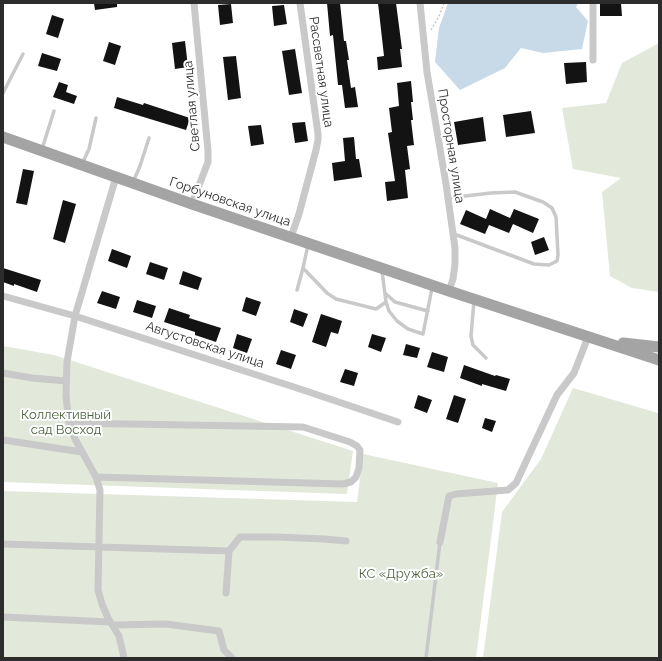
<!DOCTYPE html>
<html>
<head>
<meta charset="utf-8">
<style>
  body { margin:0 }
  #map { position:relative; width:662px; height:661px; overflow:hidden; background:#fff; font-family:Raleway,sans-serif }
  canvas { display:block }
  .frame { position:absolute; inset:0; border:4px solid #2c2c2c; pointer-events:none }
</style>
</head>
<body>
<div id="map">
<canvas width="662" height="661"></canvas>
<div class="frame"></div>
</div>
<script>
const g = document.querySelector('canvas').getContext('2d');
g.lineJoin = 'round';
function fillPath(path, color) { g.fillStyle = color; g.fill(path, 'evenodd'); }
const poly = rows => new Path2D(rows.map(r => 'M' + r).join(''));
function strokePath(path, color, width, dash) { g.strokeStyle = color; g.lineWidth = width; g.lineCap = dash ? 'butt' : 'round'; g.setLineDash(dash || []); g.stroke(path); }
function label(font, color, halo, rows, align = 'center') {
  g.font = font + ' Raleway,sans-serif'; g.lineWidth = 4; g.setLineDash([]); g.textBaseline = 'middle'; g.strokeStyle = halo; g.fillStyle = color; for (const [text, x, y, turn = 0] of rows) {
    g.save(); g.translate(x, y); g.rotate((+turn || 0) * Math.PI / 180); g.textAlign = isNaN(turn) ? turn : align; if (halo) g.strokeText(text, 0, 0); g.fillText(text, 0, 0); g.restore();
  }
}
fillPath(poly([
  [659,43,659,292,632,288,610,276,602,192,621,178,573,169,562,108,606,103,622,63],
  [3,346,54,355,353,451,347,494,3,482],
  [573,388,658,413,659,412,659,658,483,658,502,512,541,459],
  [363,454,498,483,476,658,3,658,3,491,357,502]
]), '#e2e9db');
fillPath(poly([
  [448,3,578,3,576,7,588,21,582,49,543,53,521,48,505,68,460,90,435,62,439,28]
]), '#c8dae7');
fillPath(poly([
  [94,3,117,3,117,7,95,10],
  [327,3,340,3,344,41,346,41,349,60,347,60,351,88,355,87,358,107,345,108,342,85,338,85,333,35,330,36],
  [378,3,396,3,402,49,400,49,402,67,378,70,377,57,384,56],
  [600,3,621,3,622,16,600,16],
  [231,4,233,23,220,25,218,5],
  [284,5,287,24,274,26,272,6],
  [52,15,64,19,58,38,46,34],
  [185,41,188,67,175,69,172,43],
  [109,42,121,46,115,65,103,61],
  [295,49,302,93,289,95,282,51],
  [42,53,61,59,57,71,38,66],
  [236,56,241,98,228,100,223,57],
  [586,62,587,82,566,84,564,63],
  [411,81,413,102,411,102,413,120,411,120,414,145,407,146,410,169,405,170,408,198,387,201,385,182,395,181,388,133,392,132,389,108,399,106,397,83],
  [59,82,68,85,66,92,77,96,74,104,53,97],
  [117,97,143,105,144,103,190,118,186,130,114,108],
  [531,111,535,133,506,137,503,115],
  [483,117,486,141,458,145,454,122],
  [305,122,308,141,295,143,292,123],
  [261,125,264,144,251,146,248,126],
  [354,137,356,159,359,159,362,177,334,181,332,163,345,161,343,138],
  [23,169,34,171,27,205,16,203],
  [63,200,76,204,65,243,53,239],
  [490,209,510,218,514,209,539,219,533,233,513,224,509,233,489,225,485,234,460,224,466,210,486,219],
  [544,237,549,250,535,255,531,242],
  [112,249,131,256,127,268,108,261],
  [150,262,168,268,164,280,146,274],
  [3,268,41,280,37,292,14,284,14,286,3,282],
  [183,271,202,278,198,290,179,284],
  [102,291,120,297,116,309,97,303],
  [246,297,261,302,256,316,242,311],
  [137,300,156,306,152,318,133,312],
  [169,308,190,315,189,318,221,328,216,342,195,335,195,332,164,322],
  [294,309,308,314,303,327,290,322],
  [321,314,342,321,338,334,331,332,326,347,312,342],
  [237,334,252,339,247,353,233,348],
  [372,334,386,338,381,352,368,347],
  [406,344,420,348,417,358,403,355],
  [281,350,296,355,291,369,276,364],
  [432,352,448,357,444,372,427,367],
  [464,365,495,376,496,375,510,379,506,391,482,384,482,386,460,378],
  [345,369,358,373,354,386,340,382],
  [418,395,432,400,427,413,414,408],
  [454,395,466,399,458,423,446,419],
  [485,418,496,421,492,432,482,428]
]), '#131313');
strokePath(poly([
  [431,30,439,16,444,3]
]), '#c9c9c9', 1.5, [2, 2]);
strokePath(poly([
  [3,93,23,54],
  [42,149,54,111],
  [82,164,89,149,96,118],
  [133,182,140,166,149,138],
  [448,198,491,193,515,192,543,202,552,208,556,217,558,255,557,261,549,265,534,264,454,234],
  [303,268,327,293,336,299,376,309,386,302],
  [382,271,386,302,389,311,397,321,408,329,423,334,432,288],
  [297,290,303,268,308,245],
  [385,293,395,302,428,311],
  [474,301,471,336,473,345,486,358],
  [426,658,440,542]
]), '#c9c9c9', 3.5);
strokePath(poly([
  [420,3,427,72,446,184,455,248,455,264,453,279,449,291],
  [593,60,593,3],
  [116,177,75,316,67,362,66,396,69,423,75,439,96,477,100,490,98,590,102,604,108,618,119,636,124,658],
  [192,204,208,162,208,151,194,3],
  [291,237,299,214,316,150,318,140,318,134,300,3],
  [3,296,75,316,303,390,398,422],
  [3,373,32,378,66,381],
  [69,423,303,427,350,442,357,446,360,450,359,468,356,477,351,482,343,484,96,477],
  [3,440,82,452],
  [440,542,449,496,456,494,508,490,516,483,557,395,574,373,588,337],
  [3,544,229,551],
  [226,593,229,551,240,537,277,537,324,539,346,541],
  [3,617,110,622],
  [113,625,166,624,219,631,224,650,232,658]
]), '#c9c9c9', 7);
strokePath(poly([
  [3,137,192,204,449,291,659,360],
  [623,343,659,347]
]), '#a4a4a4', 11);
label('13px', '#2c2c2c', '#fff', [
  ["Рассветная улица",321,72,82],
  ["Светлая улица",192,106,-95],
  ["Просторная улица",451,146,81],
  ["Горбуновская улица",230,202,19],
  ["Августовская улица",205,345,18]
]);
label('13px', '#4e643e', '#fff', [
  ["Коллективный",66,415],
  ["сад Восход",66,430],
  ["КС «Дружба»",401,574]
]);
</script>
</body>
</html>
